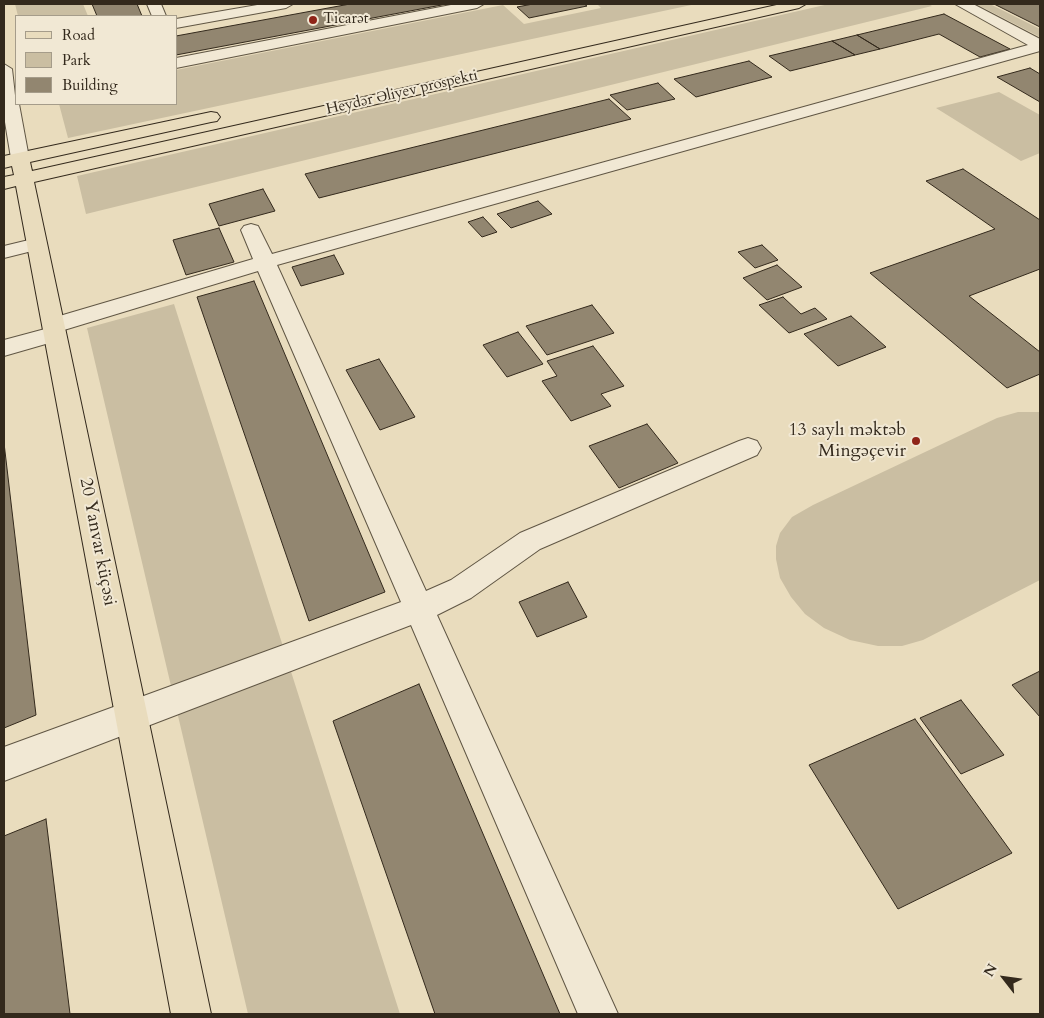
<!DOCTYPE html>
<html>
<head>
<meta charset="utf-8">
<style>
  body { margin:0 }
  #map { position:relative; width:1044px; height:1018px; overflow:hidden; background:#e9dcbd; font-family:Cardo,serif }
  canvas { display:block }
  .frame { position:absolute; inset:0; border:5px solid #33291c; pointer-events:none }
  .legend { position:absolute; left:15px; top:15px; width:162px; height:90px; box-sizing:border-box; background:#f1e8d4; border:1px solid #a59c8a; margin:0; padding:6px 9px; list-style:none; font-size:15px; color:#33291c }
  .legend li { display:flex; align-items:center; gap:10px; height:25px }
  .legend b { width:25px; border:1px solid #a59c8a }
  .north { position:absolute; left:979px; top:953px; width:50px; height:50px; -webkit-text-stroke:4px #f1e8d4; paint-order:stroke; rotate:300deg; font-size:14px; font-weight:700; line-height:20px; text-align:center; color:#33291c }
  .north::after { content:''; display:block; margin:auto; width:18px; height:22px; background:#33291c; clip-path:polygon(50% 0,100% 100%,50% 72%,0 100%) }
</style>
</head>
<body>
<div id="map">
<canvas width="1044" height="1018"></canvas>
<div class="frame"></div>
<ul class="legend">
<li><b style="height:6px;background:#e9dcbd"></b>Road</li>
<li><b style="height:14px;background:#cabea2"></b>Park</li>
<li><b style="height:14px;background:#928670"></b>Building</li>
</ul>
<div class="north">N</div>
</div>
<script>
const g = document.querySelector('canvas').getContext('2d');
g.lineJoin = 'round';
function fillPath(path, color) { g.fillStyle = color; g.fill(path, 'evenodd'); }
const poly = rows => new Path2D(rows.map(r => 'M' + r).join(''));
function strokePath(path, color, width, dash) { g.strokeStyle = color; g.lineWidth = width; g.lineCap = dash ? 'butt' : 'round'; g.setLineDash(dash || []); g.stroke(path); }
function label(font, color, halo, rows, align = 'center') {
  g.font = font + ' Cardo,serif'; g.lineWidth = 4; g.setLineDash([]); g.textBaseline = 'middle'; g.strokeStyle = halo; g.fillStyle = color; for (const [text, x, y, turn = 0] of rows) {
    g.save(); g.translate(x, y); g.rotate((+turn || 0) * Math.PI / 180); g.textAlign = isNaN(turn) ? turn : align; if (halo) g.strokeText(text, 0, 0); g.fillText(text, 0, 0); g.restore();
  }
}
fillPath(poly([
  [15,4,83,4,88,16,18,16],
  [597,4,696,4,68,138,59,104,176,104,176,70,503,5,524,24,601,8],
  [829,4,928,4,932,6,86,214,77,176],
  [990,4,1040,29,1040,37,978,5],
  [999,92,1040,115,1040,153,1021,161,936,108],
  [174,304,400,1014,248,1014,87,328],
  [1018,412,1040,412,1040,580,923,640,902,646,878,646,850,640,824,628,805,614,791,597,780,578,776,559,776,546,780,533,792,517,813,505,997,418]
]), '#cabea2');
const building = poly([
  [92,4,137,4,142,16,97,16,92,4],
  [350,4,447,4,176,55,176,36,350,4],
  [533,4,584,4,587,6,529,18,517,7,533,4],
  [994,4,1040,4,1040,27,994,4],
  [944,14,1010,49,980,57,939,34,880,49,857,35,944,14],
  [857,35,880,49,855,55,832,41,857,35],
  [832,41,855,55,790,71,769,56,832,41],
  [749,61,772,77,696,97,674,79,749,61],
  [1030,68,1040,74,1040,102,997,77,1030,68],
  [658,83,675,99,627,110,610,95,658,83],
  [609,99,631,119,319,198,305,174,609,99],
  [963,169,1040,220,1040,269,969,296,1040,352,1040,374,1007,388,870,273,995,229,926,181,963,169],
  [263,189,275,211,219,226,209,204,263,189],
  [538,201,552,214,511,228,497,214,538,201],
  [483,217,497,232,482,237,468,222,483,217],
  [219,228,234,262,186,275,173,240,219,228],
  [762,245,778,260,755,268,738,252,762,245],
  [334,255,344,274,301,286,292,267,334,255],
  [777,265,802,287,767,300,743,278,777,265],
  [254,281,385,592,309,621,197,297,254,281],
  [783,297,801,314,815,308,827,319,789,333,759,305,783,297],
  [592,305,614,333,547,355,526,326,592,305],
  [851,316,886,347,838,366,804,334,851,316],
  [518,332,543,364,507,377,483,345,518,332],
  [593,346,624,386,601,394,611,406,571,421,542,381,557,376,547,361,593,346],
  [379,359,415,417,380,430,346,370,379,359],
  [647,424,678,463,619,488,589,446,647,424],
  [4,443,36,715,4,728,4,443],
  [568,582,587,617,537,637,519,602,568,582],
  [1040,671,1040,717,1012,685,1040,671],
  [419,684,560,1014,435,1014,333,721,419,684],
  [961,700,1004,755,961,774,920,718,961,700],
  [915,719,1012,853,898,909,809,765,915,719],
  [46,819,70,1014,4,1014,4,836,46,819]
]);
fillPath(building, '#928670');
strokePath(building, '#33291c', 1);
const minor = poly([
  [147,4,161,4,166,16,152,16,147,4],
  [263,4,293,4,286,8,176,28,176,19,263,4],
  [456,4,484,4,477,8,176,68,176,58,456,4],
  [955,4,973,4,1040,39,1040,51,277,265,426,591,451,580,520,533,739,441,748,438,757,441,761,448,757,455,540,549,471,598,437,615,618,1014,578,1014,411,625,4,781,4,747,401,602,258,271,64,330,66,334,63,339,4,356,4,340,45,329,43,325,46,320,253,259,241,230,244,226,251,224,258,226,272,254,1028,45,955,4],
  [4,64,12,69,16,104,19,104,29,158,27,162,20,164,13,162,11,158,4,116,4,64],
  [37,238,44,240,47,244,44,248,4,258,4,246,37,238]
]);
const major = poly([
  [781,4,806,4,799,8,34,182,211,1014,171,1014,16,186,4,189,4,177,14,175,12,166,4,168,4,156,211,112,217,113,220,117,217,121,211,122,30,162,32,171,781,4]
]);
strokePath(minor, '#605644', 2);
strokePath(major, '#33291c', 2);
fillPath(minor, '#f1e8d4');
fillPath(major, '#e9dcbd');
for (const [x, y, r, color] of [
  [313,20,5,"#8f2418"],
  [916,441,5,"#8f2418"]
]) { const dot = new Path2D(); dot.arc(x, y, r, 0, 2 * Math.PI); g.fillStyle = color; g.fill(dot); strokePath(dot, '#f1e8d4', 2); }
label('15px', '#33291c', '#f1e8d4', [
  ["Ticarət",323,20]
], 'left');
label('15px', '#33291c', '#f1e8d4', [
  ["Heydər Əliyev prospekti",402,93,-13]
]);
label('18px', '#33291c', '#f1e8d4', [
  ["13 saylı məktəb",906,431],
  ["Mingəçevir",906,452]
], 'right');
label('18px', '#33291c', '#f1e8d4', [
  ["20 Yanvar küçəsi",97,542,79]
]);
</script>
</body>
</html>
